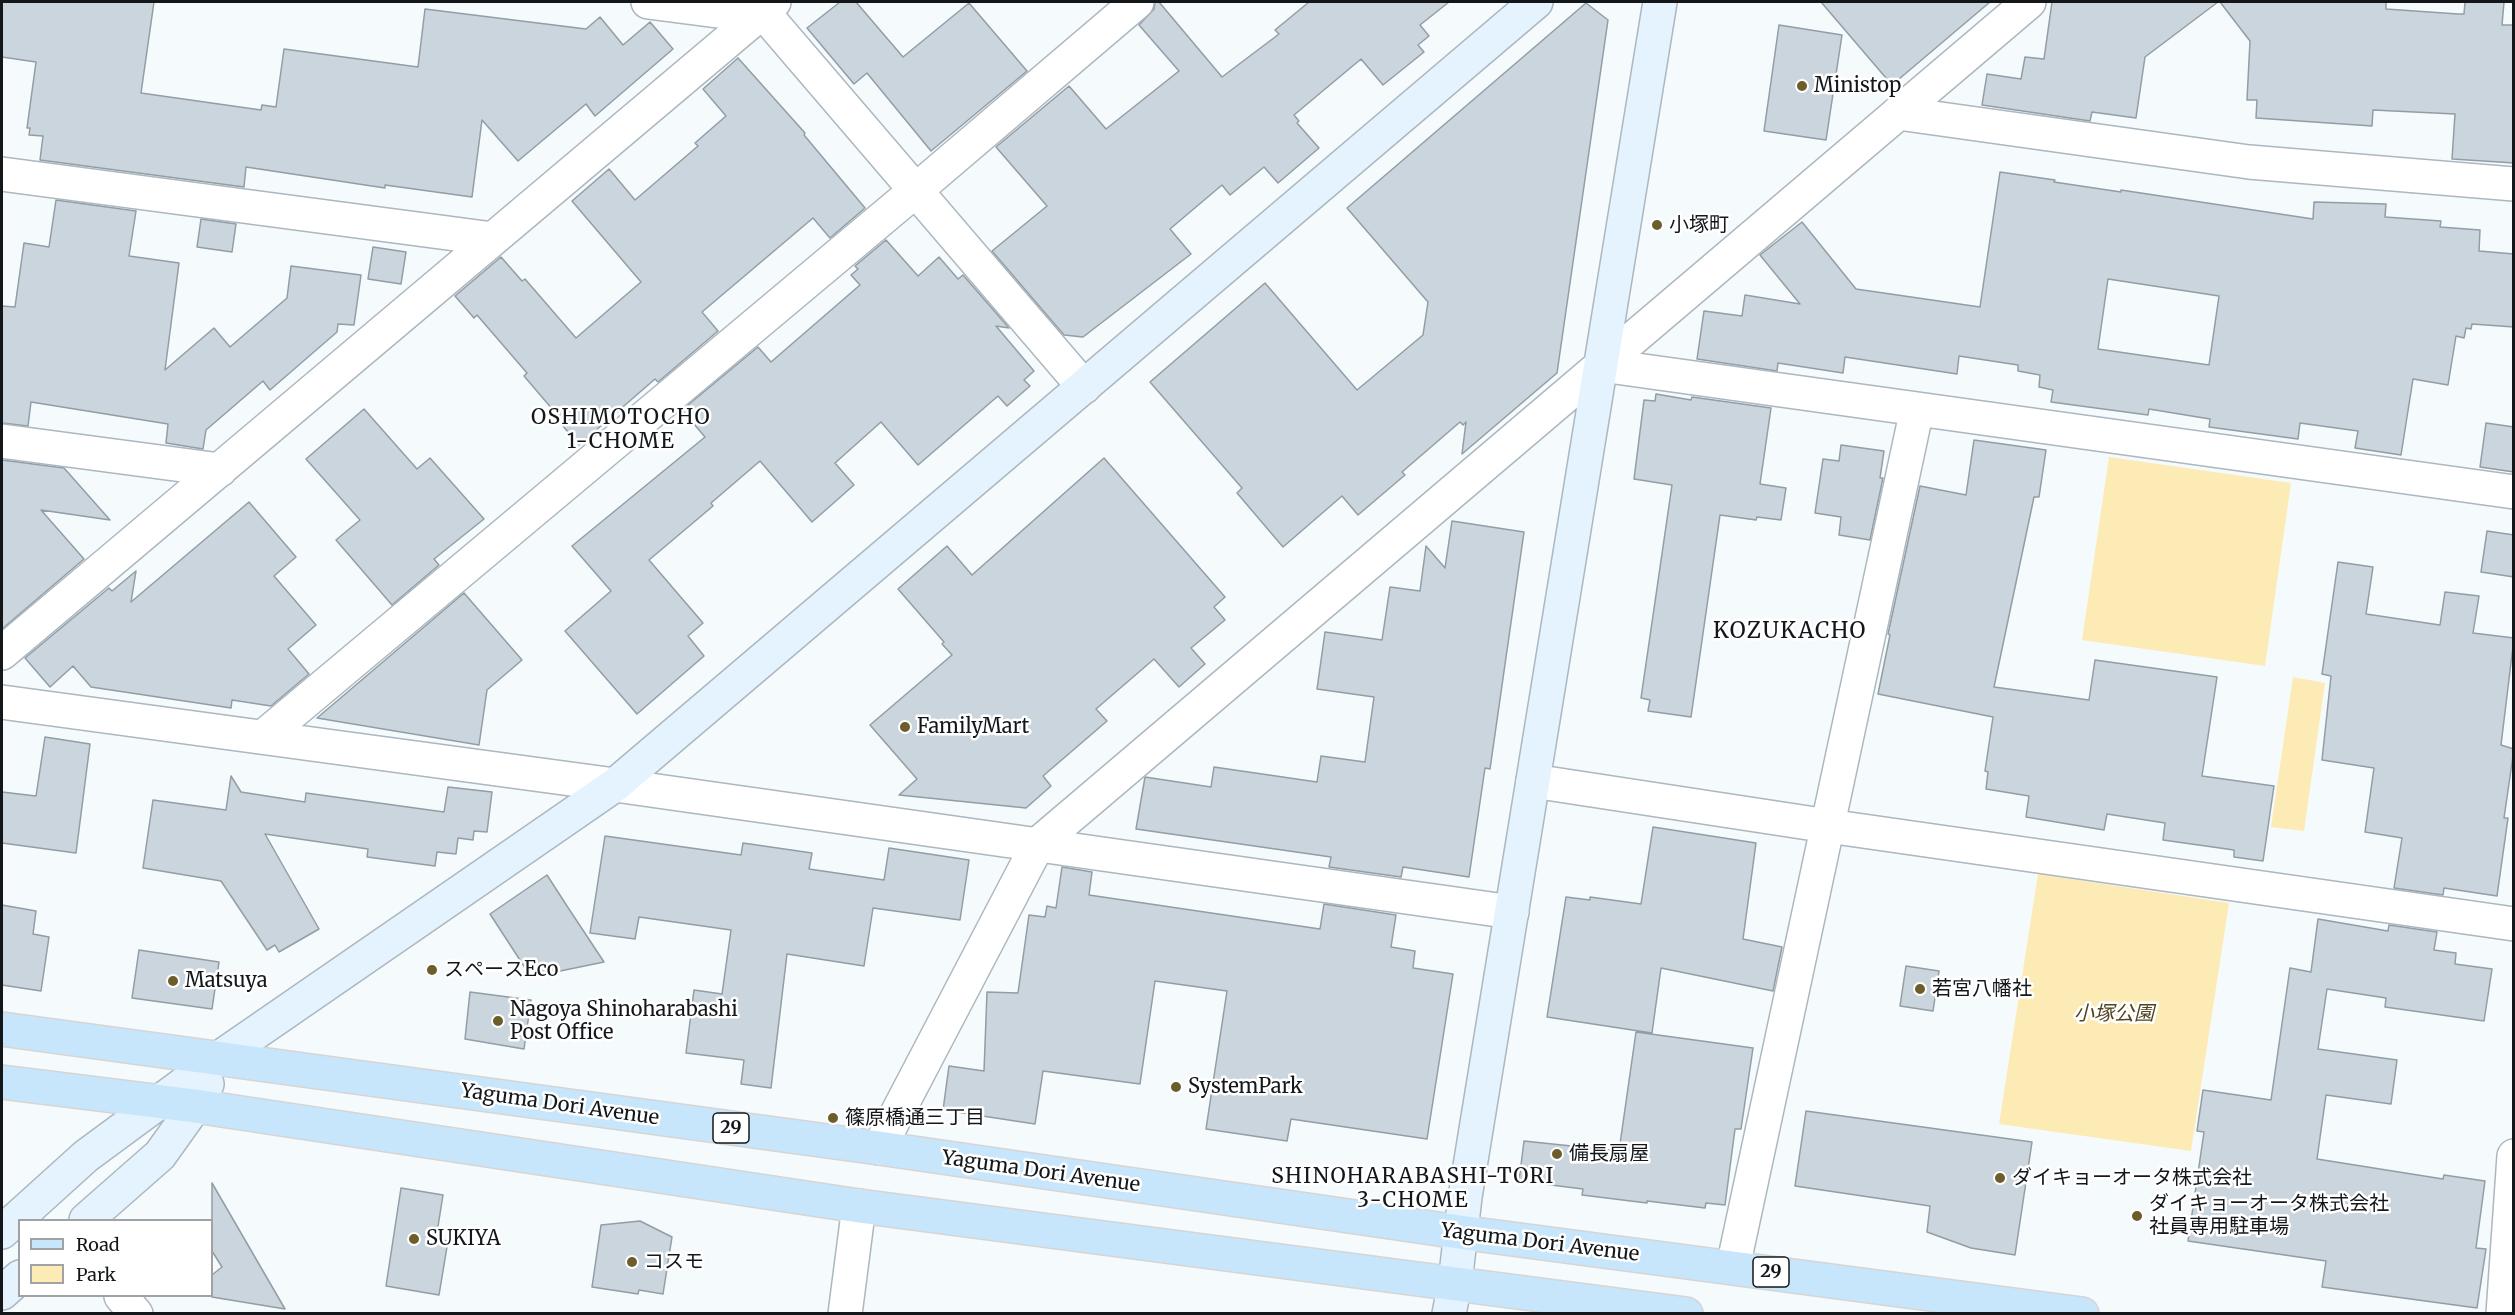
<!DOCTYPE html>
<html>
<head>
<meta charset="utf-8">
<style>
  body { margin:0 }
  #map { position:relative; width:2515px; height:1315px; overflow:hidden; background:#f5fafd; font-family:Merriweather,serif }
  canvas { display:block }
  .frame { position:absolute; inset:0; border:3px solid #13171a; pointer-events:none }
  .legend { position:absolute; left:18px; top:1219px; width:195px; height:78px; box-sizing:border-box; background:#fff; border:2px solid #a1a2a3; margin:0; padding:8px 10px; list-style:none; font-size:18px; color:#13171a }
  .legend li { display:flex; align-items:center; gap:12px; height:30px }
  .legend b { width:30px; border:2px solid #a1a2a3 }
</style>
</head>
<body>
<div id="map">
<canvas width="2515" height="1315"></canvas>
<div class="frame"></div>
<ul class="legend">
<li><b style="height:8px;background:#c8e6fb"></b>Road</li>
<li><b style="height:16px;background:#fdebb5"></b>Park</li>
</ul>
</div>
<script>
const g = document.querySelector('canvas').getContext('2d');
g.lineJoin = 'round';
function fillPath(path, color) { g.fillStyle = color; g.fill(path, 'evenodd'); }
const poly = rows => new Path2D(rows.map(r => 'M' + r).join(''));
function strokePath(path, color, width, dash) { g.strokeStyle = color; g.lineWidth = width; g.lineCap = dash ? 'butt' : 'round'; g.setLineDash(dash || []); g.stroke(path); }
function label(font, color, halo, rows, align = 'center') {
  g.font = font + ' Merriweather,"Noto Sans JP",serif'; g.lineWidth = 5; g.setLineDash([]); g.textBaseline = 'middle'; g.strokeStyle = halo; g.fillStyle = color; for (const [text, x, y, turn = 0] of rows) {
    g.save(); g.translate(x, y); g.rotate((+turn || 0) * Math.PI / 180); g.textAlign = isNaN(turn) ? turn : align; if (halo) g.strokeText(text, 0, 0); g.fillText(text, 0, 0); g.restore();
  }
}
fillPath(poly([
  [2109,457,2291,483,2265,666,2082,640],
  [2293,677,2325,683,2304,831,2271,827],
  [2038,874,2229,903,2191,1151,1999,1124]
]), '#fdebb5');
const building = poly([
  [2,2,154,2,141,93,261,110,262,105,276,107,284,49,418,67,425,9,586,29,600,17,623,45,650,22,673,49,595,116,586,104,518,161,482,120,472,197,385,185,385,188,246,167,244,187,40,160,43,136,29,135,30,128,27,128,36,62,2,57,2,2],
  [840,2,856,2,903,57,969,3,1027,71,931,151,867,73,854,84,807,28,840,2],
  [1155,2,1159,2,1222,77,1279,34,1275,30,1309,2,1449,2,1420,25,1429,36,1418,45,1424,52,1383,85,1361,59,1294,115,1299,121,1297,123,1319,148,1278,183,1264,167,1230,195,1222,185,1170,229,1191,254,1083,337,1064,335,992,251,1047,206,996,147,1069,86,1106,129,1179,71,1139,25,1154,9,1155,2],
  [1821,2,1990,2,1892,85,1821,2],
  [2052,2,2218,2,2145,57,2136,118,2092,112,2090,121,1982,105,1987,74,2021,79,2025,57,2044,59,2052,2],
  [2220,2,2386,2,2386,9,2458,14,2464,14,2465,2,2504,2,2502,25,2514,25,2514,163,2452,159,2455,114,2373,110,2372,126,2256,118,2257,100,2247,100,2250,41,2220,2],
  [1586,3,1608,20,1557,373,1462,454,1466,422,1463,425,1460,422,1402,472,1405,475,1358,515,1342,496,1283,547,1237,493,1242,488,1150,382,1265,283,1357,390,1423,335,1428,302,1347,208,1586,3],
  [1779,25,1842,35,1826,140,1764,131,1779,25],
  [738,58,805,133,804,135,865,208,830,238,813,218,702,312,718,331,658,382,655,379,579,445,557,419,559,417,524,376,527,373,477,315,474,318,455,296,501,257,522,281,525,279,576,338,641,282,572,201,609,169,635,200,698,146,695,143,726,116,703,89,738,58],
  [2000,172,2055,180,2054,182,2121,192,2121,190,2313,219,2314,202,2386,204,2385,217,2441,221,2440,227,2480,230,2479,251,2514,254,2514,327,2472,324,2471,329,2466,328,2464,338,2456,336,2448,385,2413,379,2401,455,2355,448,2358,431,2300,423,2298,439,2209,427,2210,419,2149,409,2148,415,2051,402,2053,390,2039,387,2040,375,2018,371,2018,365,1959,356,1957,374,1845,357,1843,373,1778,363,1777,371,1697,359,1704,311,1742,316,1745,295,1800,304,1760,255,1802,222,1856,289,1980,307,2000,172],
  [2108,279,2219,296,2209,365,2098,349,2108,279],
  [56,200,136,211,129,256,179,263,165,370,214,328,230,347,287,298,291,266,361,275,354,325,338,324,337,332,270,390,263,381,206,430,203,449,166,443,168,424,31,402,28,426,2,423,2,306,15,307,24,243,49,247,56,200],
  [201,219,236,224,232,252,197,247,201,219],
  [886,240,918,276,939,257,958,279,963,275,1009,328,996,326,1034,371,1024,380,1030,386,1007,406,998,396,918,465,881,422,835,463,854,485,812,522,760,461,711,503,713,506,649,560,703,623,688,636,704,656,637,714,565,631,611,591,572,546,705,437,682,410,758,347,771,362,860,285,851,275,858,269,855,266,886,240],
  [373,247,406,252,401,284,368,279,373,247],
  [1656,394,1691,400,1692,397,1771,408,1760,484,1786,488,1781,520,1757,517,1756,520,1720,515,1691,717,1648,711,1650,700,1641,698,1672,485,1634,479,1644,400,1655,401,1656,394],
  [364,409,417,469,430,458,484,519,434,559,439,565,392,605,336,540,360,520,306,459,364,409],
  [2486,423,2514,427,2514,472,2480,467,2486,423],
  [1974,440,2046,450,2039,497,2034,497,1994,687,2089,700,2095,660,2217,677,2202,776,2274,786,2263,861,2234,857,2234,850,2163,840,2165,823,2107,814,2104,830,2026,817,2029,796,1986,789,1988,772,1985,771,1993,717,1878,694,1890,635,1888,634,1920,486,1966,495,1974,440],
  [1841,445,1884,451,1880,478,1883,478,1870,540,1839,535,1841,517,1815,513,1823,459,1839,461,1841,445],
  [1104,458,1225,597,1214,607,1225,620,1191,648,1205,664,1179,687,1154,659,1096,709,1107,721,1043,776,1051,786,1026,808,899,795,917,779,870,725,952,655,942,644,944,642,898,589,947,546,972,575,1104,458],
  [2,460,64,468,110,520,41,510,84,559,2,629,2,460],
  [249,502,296,557,274,576,316,625,288,649,309,674,271,706,232,700,231,708,91,687,73,666,50,687,25,658,109,588,112,591,136,571,131,602,249,502],
  [1452,521,1524,532,1490,769,1485,768,1469,877,1403,867,1401,877,1329,867,1331,857,1136,829,1145,777,1211,787,1214,767,1317,782,1321,756,1365,762,1374,697,1317,689,1325,632,1382,640,1390,587,1420,591,1426,546,1445,568,1452,521],
  [2487,531,2514,535,2514,577,2481,572,2487,531],
  [2338,562,2373,567,2366,614,2440,625,2445,592,2479,596,2473,633,2514,638,2501,745,2514,749,2504,818,2508,818,2497,896,2444,888,2443,895,2394,888,2402,838,2365,832,2374,768,2322,760,2331,676,2322,674,2338,562],
  [464,593,522,660,487,690,479,745,317,718,464,593],
  [45,737,90,744,76,853,2,843,2,792,36,796,45,737],
  [231,776,241,792,305,802,306,793,444,812,448,787,492,792,487,832,474,831,473,840,458,838,456,854,437,852,435,866,367,857,368,849,265,834,319,929,279,952,275,945,267,950,221,881,143,868,153,800,226,810,231,776],
  [1653,827,1756,843,1743,939,1782,947,1773,991,1661,968,1652,1033,1547,1017,1566,897,1590,900,1590,897,1641,904,1653,827],
  [605,836,741,855,743,843,812,853,809,869,884,880,889,848,969,860,960,920,873,908,864,966,787,954,771,1088,741,1084,744,1060,686,1053,694,990,722,994,731,930,639,917,635,939,590,933,605,836],
  [1062,867,1092,872,1089,895,1320,929,1324,904,1396,915,1391,947,1415,951,1413,968,1453,974,1427,1139,1291,1119,1287,1141,1206,1129,1227,991,1155,981,1140,1084,1043,1071,1035,1124,943,1110,949,1066,984,1071,987,992,1018,993,1029,915,1045,917,1047,906,1056,908,1062,867],
  [547,875,567,906,604,962,531,977,490,914,547,875],
  [2,905,36,911,33,934,49,937,41,991,2,985,2,905],
  [2318,919,2388,931,2389,925,2437,932,2434,950,2456,953,2455,964,2492,969,2484,1021,2385,1007,2386,998,2327,989,2318,1049,2397,1060,2391,1104,2326,1095,2317,1159,2443,1179,2444,1175,2485,1181,2476,1248,2486,1249,2477,1308,2322,1287,2326,1261,2188,1241,2204,1132,2197,1131,2203,1090,2271,1100,2290,968,2311,972,2318,919],
  [139,950,219,962,212,1009,132,998,139,950],
  [1906,966,1939,971,1933,1011,1900,1006,1906,966],
  [470,992,531,1000,524,1049,465,1039,470,992],
  [1636,1032,1753,1048,1741,1129,1735,1129,1725,1205,1706,1203,1705,1208,1647,1201,1647,1203,1582,1195,1583,1189,1519,1181,1524,1141,1619,1151,1636,1032],
  [1806,1111,2032,1142,2015,1255,1971,1248,1927,1232,1930,1206,1795,1186,1806,1111],
  [212,1183,285,1309,212,1297,212,1275,222,1267,212,1251,212,1183],
  [401,1188,443,1195,436,1239,448,1241,439,1295,386,1286,401,1188],
  [640,1221,672,1237,663,1294,639,1290,638,1294,592,1287,601,1225,640,1221]
]);
fillPath(building, '#cad5de');
strokePath(building, '#929da4', 1.5);
const street = poly([
  [648,2,756,16],
  [762,11,1084,387],
  [1898,113,2249,162,2514,184],
  [2,174,493,239],
  [1601,365,2514,492],
  [2,441,220,470],
  [2,653,774,2],
  [2,702,615,785,1512,912],
  [263,737,915,191,1137,2],
  [1533,781,1828,826,2514,924],
  [879,1148,1038,844,2029,2],
  [1733,1267,1917,409],
  [121,1296,136,1314],
  [845,1314,859,1206],
  [2503,1314,2514,1156]
]);
const secondary = poly([
  [86,1220,160,1155,195,1106,207,1084],
  [2,1232,86,1156,219,1058,615,785,1536,2],
  [2,1293,20,1277],
  [1449,1314,1455,1283,1465,1197,1660,2]
]);
const primary = poly([
  [2,1029,879,1148,1459,1232,2082,1314],
  [2,1082,195,1106,859,1206,1686,1314]
]);
strokePath(street, '#acb7bf', 36);
strokePath(secondary, '#acb7bf', 36);
strokePath(primary, '#d5d5d6', 36);
strokePath(street, '#fff', 33);
strokePath(secondary, '#e4f3fd', 33);
strokePath(primary, '#c8e6fb', 33);
for (const [x, y, r, color] of [
  [1802,86,6,"#6d5d2a"],
  [1657,225,6,"#6d5d2a"],
  [905,727,6,"#6d5d2a"],
  [432,970,6,"#6d5d2a"],
  [173,981,6,"#6d5d2a"],
  [1920,989,6,"#6d5d2a"],
  [498,1021,6,"#6d5d2a"],
  [1176,1087,6,"#6d5d2a"],
  [833,1118,6,"#6d5d2a"],
  [1557,1154,6,"#6d5d2a"],
  [2000,1178,6,"#6d5d2a"],
  [2137,1216,6,"#6d5d2a"],
  [414,1239,6,"#6d5d2a"],
  [632,1262,6,"#6d5d2a"]
]) { const dot = new Path2D(); dot.arc(x, y, r, 0, 2 * Math.PI); g.fillStyle = color; g.fill(dot); strokePath(dot, '#fff', 2); }
for (const [x, y, w] of [
  [731,1128,36],
  [1771,1272,36]
]) { const box = new Path2D(); box.roundRect(x - w / 2, y - 15, w, 30, 4.5); g.fillStyle = '#fff'; g.fill(box); strokePath(box, '#13171a', 1.5); }
label('bold 18px', '#13171a', null, [
  ["29",731,1128],
  ["29",1771,1272]
]);
label('20px', '#13171a', '#fff', [
  ["Ministop",1814,86],
  ["小塚町",1669,225],
  ["FamilyMart",917,727],
  ["スペースEco",444,970],
  ["Matsuya",185,981],
  ["若宮八幡社",1932,989],
  ["Nagoya Shinoharabashi",510,1010],
  ["Post Office",510,1033],
  ["SystemPark",1188,1087],
  ["篠原橋通三丁目",845,1118],
  ["備長扇屋",1569,1154],
  ["ダイキョーオータ株式会社",2012,1178],
  ["ダイキョーオータ株式会社",2149,1204],
  ["社員専用駐車場",2149,1227],
  ["SUKIYA",426,1239],
  ["コスモ",644,1262]
], 'left');
label('italic 20px', '#50441f', '#fff', [
  ["小塚公園",2114,1014]
]);
label('20px', '#13171a', '#fff', [
  ["Yaguma Dori Avenue",560,1105,8],
  ["Yaguma Dori Avenue",1041,1172,8],
  ["Yaguma Dori Avenue",1540,1243,7]
]);
g.letterSpacing = '1.5px';
label('21px', '#13171a', '#fff', [
  ["OSHIMOTOCHO",621,418],
  ["1-CHOME",621,442],
  ["SHINOHARABASHI-TORI",1413,1177],
  ["3-CHOME",1413,1201]
]);
g.letterSpacing = '0px';
g.letterSpacing = '1.5px';
label('22px', '#13171a', '#fff', [
  ["KOZUKACHO",1790,632]
]);
g.letterSpacing = '0px';
</script>
</body>
</html>
